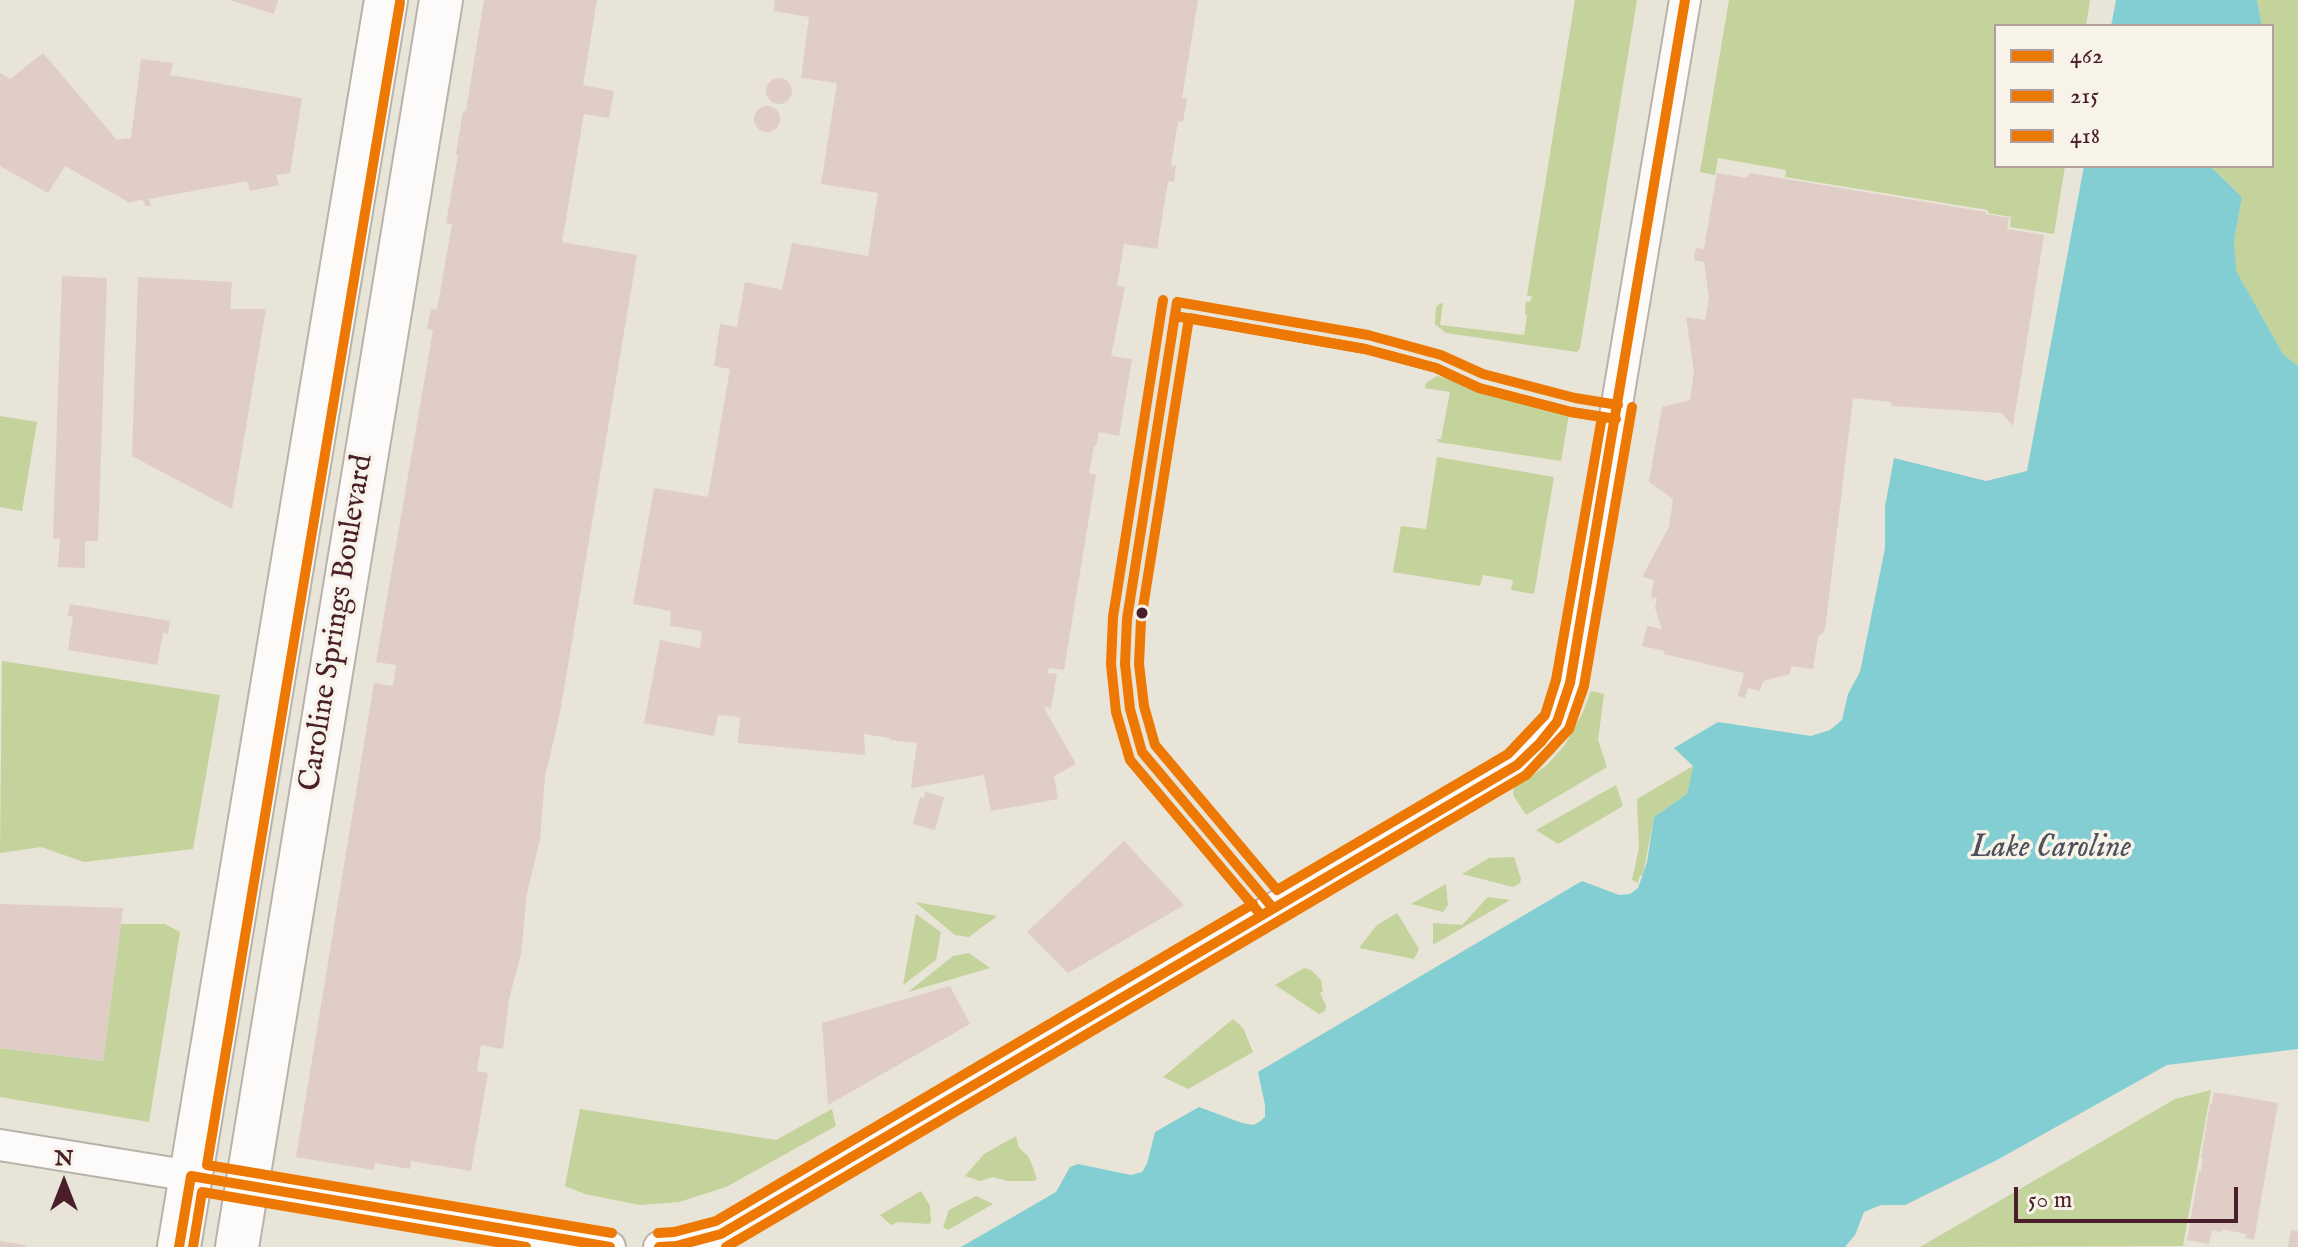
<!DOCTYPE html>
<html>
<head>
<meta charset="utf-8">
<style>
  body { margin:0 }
  #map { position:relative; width:2298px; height:1247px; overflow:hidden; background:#e8e4d7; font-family:"IM FELL English",serif }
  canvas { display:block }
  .legend { position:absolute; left:1994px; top:24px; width:280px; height:144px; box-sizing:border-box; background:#f7f3e8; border:2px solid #b29e9c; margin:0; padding:10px 14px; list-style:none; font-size:24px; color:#4a1f2b }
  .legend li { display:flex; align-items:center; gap:16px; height:40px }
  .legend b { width:40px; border:2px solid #b29e9c }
  .north { position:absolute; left:24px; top:1143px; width:80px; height:80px; -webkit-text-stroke:6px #f7f3e8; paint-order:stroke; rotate:0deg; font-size:22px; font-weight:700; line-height:32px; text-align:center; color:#4a1f2b }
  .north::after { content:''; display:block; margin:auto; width:28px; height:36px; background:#4a1f2b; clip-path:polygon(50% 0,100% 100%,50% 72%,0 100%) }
  .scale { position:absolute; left:2014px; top:1187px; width:224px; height:36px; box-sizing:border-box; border:4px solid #4a1f2b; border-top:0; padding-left:10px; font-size:24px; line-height:28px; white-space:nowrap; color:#4a1f2b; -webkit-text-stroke:6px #f7f3e8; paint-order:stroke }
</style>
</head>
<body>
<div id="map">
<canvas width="2298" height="1247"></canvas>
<ul class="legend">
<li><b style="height:10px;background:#ed7804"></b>462</li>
<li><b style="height:10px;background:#ed7804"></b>215</li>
<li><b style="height:10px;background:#ed7804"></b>418</li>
</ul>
<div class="north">N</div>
<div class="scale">50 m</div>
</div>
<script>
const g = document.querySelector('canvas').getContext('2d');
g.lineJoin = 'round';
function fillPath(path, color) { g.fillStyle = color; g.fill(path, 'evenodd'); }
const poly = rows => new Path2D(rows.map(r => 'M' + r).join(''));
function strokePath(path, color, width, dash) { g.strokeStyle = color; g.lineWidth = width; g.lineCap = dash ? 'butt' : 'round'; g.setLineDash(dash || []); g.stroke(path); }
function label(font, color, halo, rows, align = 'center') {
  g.font = font + ' "IM FELL English",serif'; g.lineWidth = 7; g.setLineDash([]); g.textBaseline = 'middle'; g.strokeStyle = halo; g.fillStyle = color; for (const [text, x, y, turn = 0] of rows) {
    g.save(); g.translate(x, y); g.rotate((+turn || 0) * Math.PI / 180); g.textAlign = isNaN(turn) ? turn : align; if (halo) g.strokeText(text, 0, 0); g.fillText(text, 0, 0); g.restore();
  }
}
fillPath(poly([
  [1575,0,1637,0,1580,348,1577,352,1446,333,1435,324,1436,307,1439,304,1443,303,1440,325,1524,335,1527,315,1525,314,1526,301,1530,302,1532,297,1527,295],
  [1729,0,2090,0,2086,26,1996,26,1996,166,2065,166,2054,234,2010,227,2011,217,1988,213,1988,210,1785,177,1786,170,1718,158,1715,175,1700,172],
  [2257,0,2298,0,2298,366,2283,354,2235,271,2234,241,2242,197,2210,166,2272,166,2272,26,2262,26],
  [1437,376,1565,408,1569,414,1561,461,1438,442,1437,439,1441,439,1450,392,1425,388,1426,383],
  [0,416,37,422,22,511,0,507],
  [1437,457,1554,477,1534,594,1511,590,1513,580,1483,575,1480,586,1393,572,1401,526,1426,529],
  [2,661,220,695,193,849,84,862,41,847,0,853],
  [1591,691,1604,694,1598,740,1607,767,1526,815,1513,795,1514,788,1546,766,1565,745,1583,712],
  [1693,766,1687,794,1654,817,1643,874,1639,877,1638,883,1632,880,1639,848,1637,799],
  [1616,785,1623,806,1558,844,1536,830],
  [1514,857,1521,879,1520,883,1513,887,1462,874,1489,858],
  [1446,884,1448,905,1443,912,1411,904],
  [1488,897,1510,900,1433,945,1433,923,1462,925],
  [915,902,997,916,969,937,955,935],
  [1397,913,1419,949,1414,959,1359,948,1377,925],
  [916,914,941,932,936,960,903,985],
  [121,924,165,924,180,932,149,1122,0,1097,0,1048,103,1061],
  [969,953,990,968,908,992,953,956],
  [1304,968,1311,970,1321,980,1323,991,1320,993,1326,1006,1325,1011,1319,1014,1275,985],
  [1233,1019,1243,1028,1253,1052,1188,1089,1163,1077],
  [2211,1090,2183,1246,1920,1247,2175,1099],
  [580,1109,776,1140,832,1109,836,1126,726,1187,679,1202,640,1205,585,1194,565,1186],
  [1016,1136,1019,1148,1028,1156,1032,1165,1037,1179,1034,1181,1007,1181,993,1177,980,1181,965,1176,984,1154],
  [921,1191,930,1206,931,1222,929,1224,898,1222,891,1225,880,1215],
  [976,1196,993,1204,948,1230,943,1227,949,1210]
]), '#c4d29c');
fillPath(poly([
  [2116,0,2257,0,2262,26,2111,26],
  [2084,166,2210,166,2242,197,2234,241,2236,271,2283,354,2298,366,2298,1049,2167,1065,1997,1160,1905,1205,1881,1205,1864,1212,1855,1235,1845,1247,961,1247,1056,1192,1070,1167,1078,1164,1131,1175,1142,1172,1147,1164,1155,1132,1199,1107,1242,1123,1253,1125,1259,1122,1265,1117,1265,1105,1258,1072,1582,881,1619,895,1630,894,1638,888,1647,862,1654,817,1687,794,1693,766,1674,748,1718,722,1811,736,1830,730,1842,720,1848,694,1860,672,1885,548,1885,507,1894,458,1986,481,2027,471]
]), '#83ced2');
fillPath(poly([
  [230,0,278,0,274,14],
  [484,0,597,0,583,85,614,91,609,118,584,114,562,242,637,255,560,713,545,777,540,840,527,893,521,954,509,999,503,1049,481,1045,477,1071,488,1073,471,1171,411,1161,410,1169,375,1163,374,1170,296,1157,374,683,393,686,396,665,376,662,433,330,427,329,431,309,437,310,452,224,446,223,458,155,456,154,463,111,466,111],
  [775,0,1198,0,1182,98,1187,98,1183,122,1178,121,1171,165,1176,166,1174,182,1168,181,1157,249,1124,244,1117,286,1125,287,1111,356,1132,359,1119,436,1099,432,1096,446,1094,446,1089,473,1096,475,1064,670,1049,668,1048,673,1057,674,1051,708,1043,706,1076,764,1054,776,1058,799,991,811,984,775,911,788,917,743,890,740,890,738,864,734,865,755,738,743,740,717,718,715,714,736,644,723,660,640,700,648,702,631,670,626,671,611,633,604,654,488,708,497,730,369,714,366,720,324,737,327,745,282,782,290,792,243,868,256,878,193,821,184,837,83,801,78,809,17,774,11],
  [43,53,117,140,131,138,141,59,173,63,170,75,302,98,290,173,276,175,279,185,250,191,247,181,149,199,151,206,145,206,143,199,130,203,65,166,48,193,0,166,0,73,10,79],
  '766 91a13 13 0 1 1 26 0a13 13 0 1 1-26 0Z',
  '754 119a13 13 0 1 1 26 0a13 13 0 1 1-26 0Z',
  [1717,173,1746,178,1750,173,1986,212,1986,214,2009,218,2007,229,2044,235,2013,426,2002,413,1892,406,1891,402,1853,398,1825,630,1818,637,1813,669,1791,666,1790,674,1763,681,1760,691,1748,688,1745,698,1738,696,1744,673,1664,654,1665,651,1642,646,1647,626,1662,629,1655,608,1657,598,1651,597,1654,580,1642,577,1669,527,1673,499,1649,482,1662,407,1690,400,1694,372,1686,317,1705,320,1709,298,1704,262,1694,260,1696,248,1704,249],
  [62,276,107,278,98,541,85,541,85,568,58,567,60,539,53,539],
  [138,277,232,282,230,309,266,309,232,509,132,456],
  [70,604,170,621,168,634,163,633,157,665,68,650,73,617,68,616],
  [925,792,944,797,935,830,913,824,920,797,924,798],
  [1124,841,1184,905,1068,973,1027,932],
  [0,904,123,908,103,1061,0,1048],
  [950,986,970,1024,828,1105,822,1023],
  [2214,1092,2278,1103,2254,1240,2245,1238,2246,1234,2222,1229,2221,1232,2212,1230,2209,1244,2187,1240,2199,1171,2201,1172,2203,1159,2201,1158,2210,1104,2212,1104],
  [2291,1230,2298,1231,2298,1247,2288,1247],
  [0,1241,25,1245,25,1247,0,1247]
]), '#e0cdc6');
const minor = poly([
  [0,1145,191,1176],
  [247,1187,610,1247],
  [659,1247,676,1246,721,1234,1517,765,1540,743,1557,722,1570,683,1685,0]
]);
const secondary = poly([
  [179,1247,386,0],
  [237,1247,441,0]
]);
strokePath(minor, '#b9b2ab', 34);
strokePath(secondary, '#b9b2ab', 46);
strokePath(minor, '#fcfbf9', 30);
strokePath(secondary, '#fcfbf9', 42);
strokePath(poly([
  [1177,302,1127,619,1125,664,1130,709,1142,752,1272,907],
  [1177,302,1368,335,1441,355,1483,374,1575,398,1618,405],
  [179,1247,191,1176,610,1247],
  [659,1247,676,1246,721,1234,1517,765,1540,743,1557,722,1570,683,1685,0]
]), '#ed7804', 10);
strokePath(poly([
  [1163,300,1113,617,1111,664,1116,712,1130,760,1261,915],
  [1175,316,1365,349,1436,368,1479,388,1571,412,1616,419],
  [193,1247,202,1192,526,1247],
  [726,1247,1526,775,1569,729,1584,686,1632,407]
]), '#ed7804', 10);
strokePath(poly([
  [400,2,207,1165,612,1233],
  [1189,318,1365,349,1436,368,1479,388,1571,412,1602,417,1556,680,1545,715,1508,754,1277,890,1155,745,1144,706,1139,664,1141,620,1189,318],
  [658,1233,674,1232,716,1221,1253,904]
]), '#ed7804', 10);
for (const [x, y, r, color] of [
  [1142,613,7,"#4a1f2b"]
]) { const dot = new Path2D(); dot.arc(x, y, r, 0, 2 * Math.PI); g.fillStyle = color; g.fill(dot); strokePath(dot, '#f7f3e8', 3); }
label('30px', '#4a1f2b', '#f7f3e8', [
  ["Caroline Springs Boulevard",338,623,-81]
]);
label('italic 32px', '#4e515d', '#f7f3e8', [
  ["Lake Caroline",2051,849]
]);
</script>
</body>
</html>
